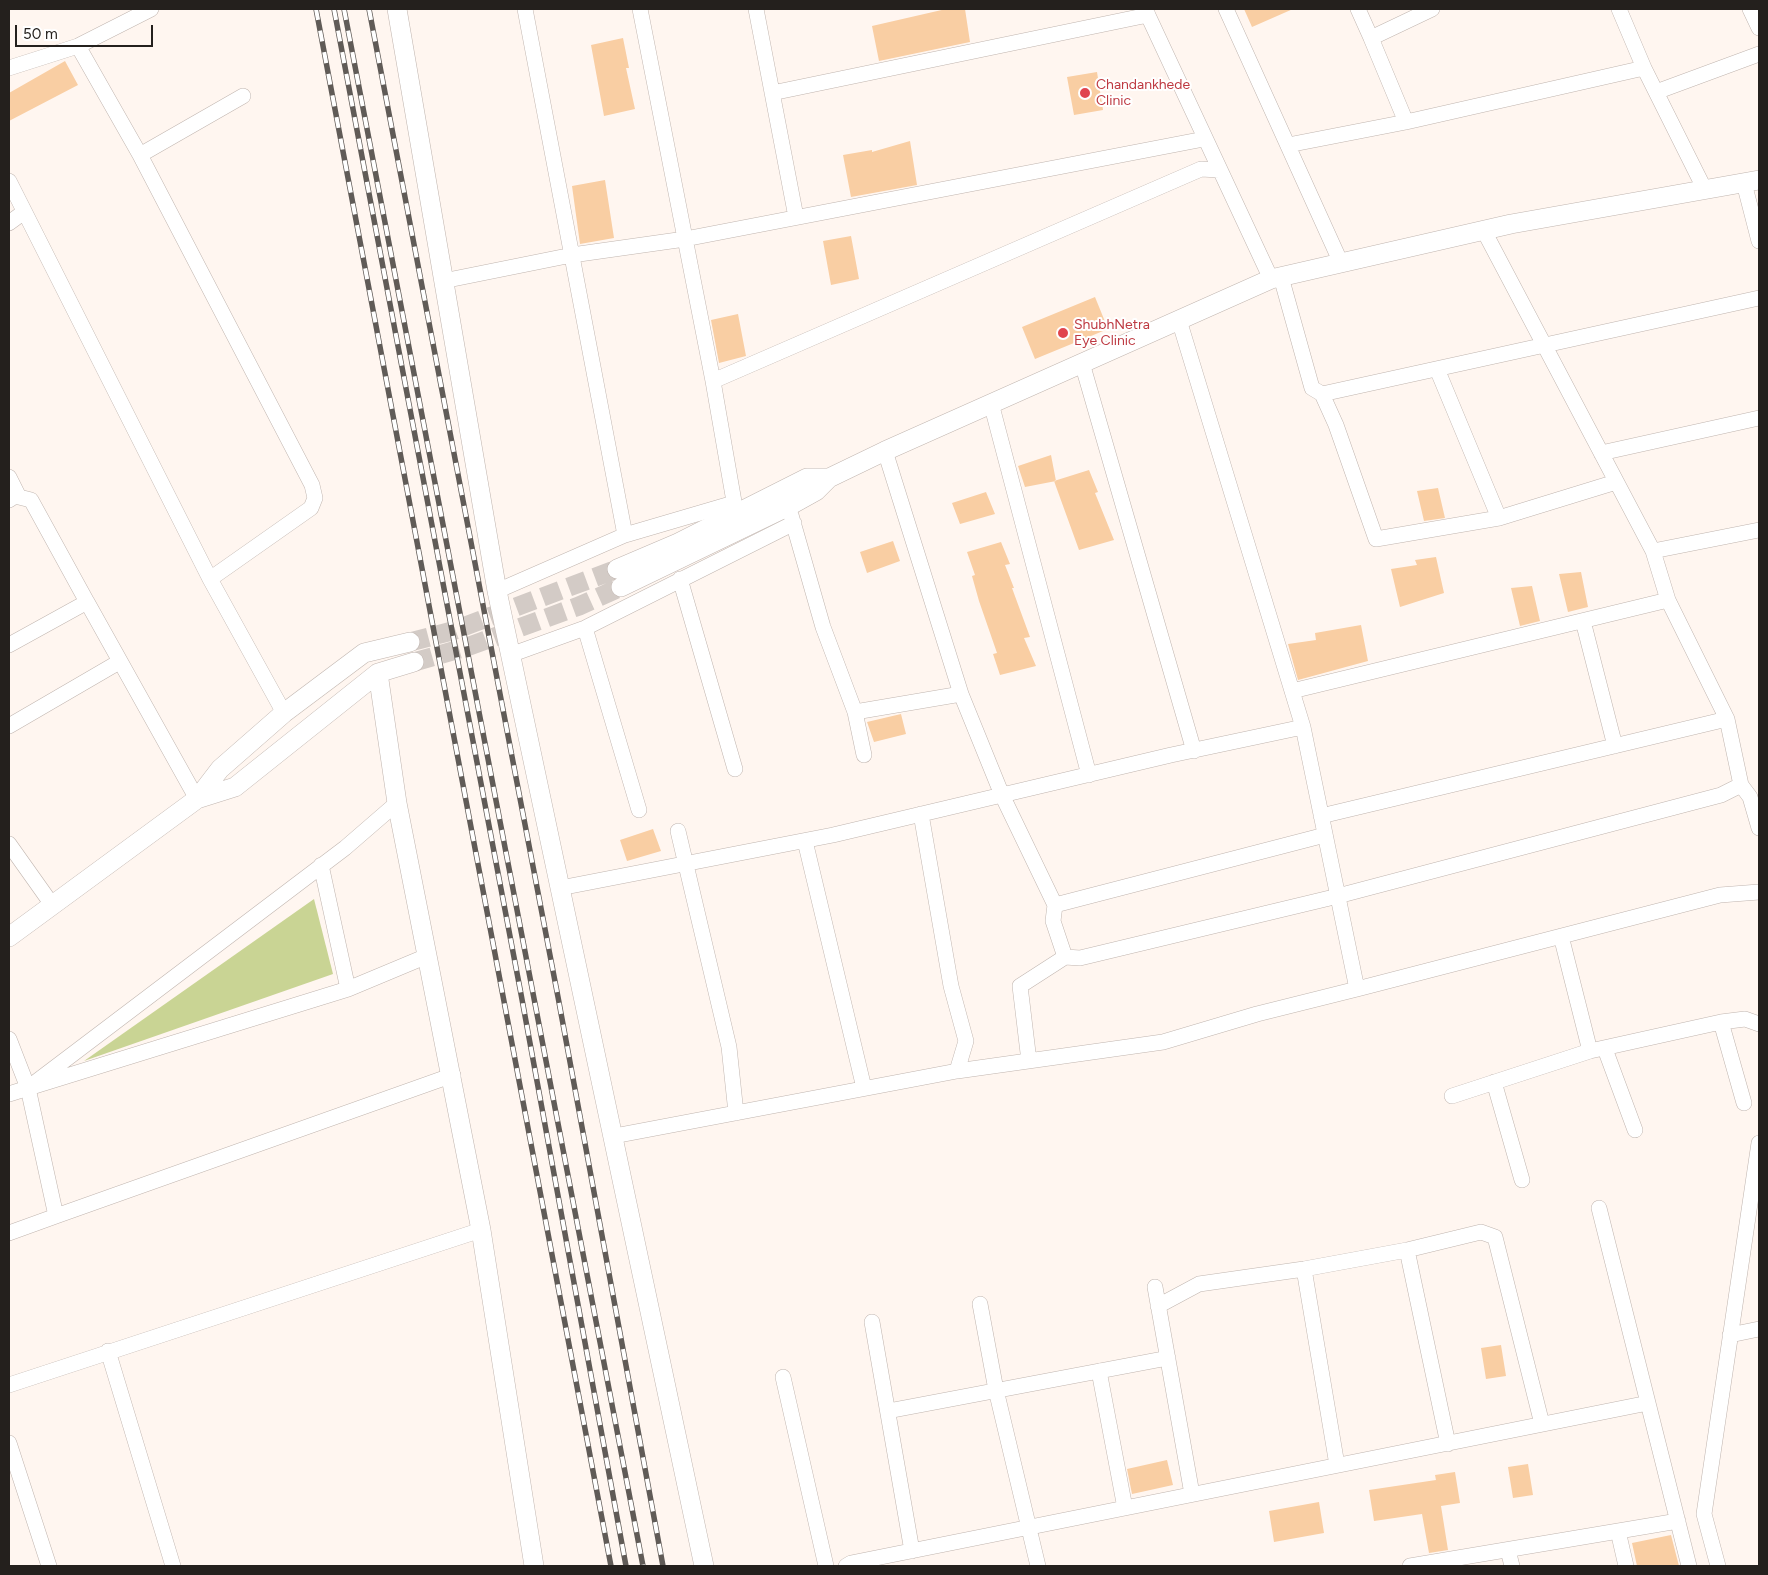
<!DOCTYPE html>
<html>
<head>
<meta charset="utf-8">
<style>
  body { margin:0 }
  #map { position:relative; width:1768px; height:1575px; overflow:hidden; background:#fff6f0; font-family:Figtree,sans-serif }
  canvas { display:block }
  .frame { position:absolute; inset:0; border:10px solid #24201d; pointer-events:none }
  .scale { position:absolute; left:15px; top:25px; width:138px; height:22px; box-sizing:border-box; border:2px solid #24201d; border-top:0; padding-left:6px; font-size:15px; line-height:18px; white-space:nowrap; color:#24201d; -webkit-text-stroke:4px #fff; paint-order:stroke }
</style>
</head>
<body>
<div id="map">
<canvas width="1768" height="1575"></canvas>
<div class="frame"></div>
<div class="scale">50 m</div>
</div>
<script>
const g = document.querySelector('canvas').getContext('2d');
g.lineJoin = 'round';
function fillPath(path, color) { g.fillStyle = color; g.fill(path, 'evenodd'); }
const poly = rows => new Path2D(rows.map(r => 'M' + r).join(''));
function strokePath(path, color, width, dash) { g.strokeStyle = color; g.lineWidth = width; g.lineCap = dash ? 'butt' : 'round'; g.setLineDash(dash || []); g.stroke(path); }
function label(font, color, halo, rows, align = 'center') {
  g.font = font + ' Figtree,sans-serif'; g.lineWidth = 4; g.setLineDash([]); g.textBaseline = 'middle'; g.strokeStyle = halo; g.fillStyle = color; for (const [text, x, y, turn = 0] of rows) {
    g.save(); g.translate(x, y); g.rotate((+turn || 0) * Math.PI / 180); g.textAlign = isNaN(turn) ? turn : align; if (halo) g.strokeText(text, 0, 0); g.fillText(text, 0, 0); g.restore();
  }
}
fillPath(poly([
  [314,899,333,974,84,1061]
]), '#c9d494');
fillPath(poly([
  [946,9,965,9,970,42,879,61,872,26],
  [1244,9,1293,9,1252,27],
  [623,38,629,68,626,68,635,109,604,116,591,45],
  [65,61,78,85,9,121,9,93],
  [1097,72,1103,110,1074,115,1067,77],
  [910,141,917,185,851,197,843,155,872,150,872,152],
  [605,180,614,238,580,244,572,186],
  [851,236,859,279,831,285,823,241],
  [1095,297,1108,329,1035,359,1022,327],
  [738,314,746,356,719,363,711,320],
  [1051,455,1056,481,1025,487,1018,466],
  [1089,470,1098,492,1095,493,1114,540,1079,550,1054,481],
  [1438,488,1445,518,1424,521,1417,491],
  [986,492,995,514,960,524,952,503],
  [893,541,900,561,867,573,860,552],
  [1001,542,1010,564,1005,565,1014,588,1012,588,1030,637,1024,638,1036,666,1000,675,993,654,997,653,979,601,972,576,975,575,967,552],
  [1436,557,1444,593,1400,607,1391,569,1417,565,1415,560],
  [1581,572,1588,607,1568,612,1559,574],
  [1532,586,1540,621,1520,626,1511,588],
  [1361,625,1368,661,1298,680,1288,644,1316,640,1315,633],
  [901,714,906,734,874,742,867,722],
  [653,829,661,851,627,861,620,840],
  [1501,1345,1506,1376,1486,1379,1481,1348],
  [1167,1460,1173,1485,1132,1494,1127,1469],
  [1528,1464,1533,1495,1513,1498,1508,1467],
  [1455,1472,1460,1503,1441,1506,1448,1550,1429,1553,1422,1514,1374,1521,1369,1490,1436,1480,1435,1475],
  [1319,1502,1324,1533,1274,1542,1269,1511],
  [1671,1535,1679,1566,1637,1566,1632,1543]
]), '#f9cea3');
strokePath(poly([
  [410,642,452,631,617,569],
  [414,662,467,647,579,606,621,587]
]), '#d3cbc6', 19, [19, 9]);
const minor = poly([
  [525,9,625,535],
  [640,9,713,381,736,513],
  [756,9,796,217],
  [1145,9,1271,279],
  [1226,9,1341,263],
  [1358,9,1371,38,1432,9],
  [1750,9,1759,28],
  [78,46,140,155,312,485,315,498,311,508,210,579],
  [9,68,78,46,151,9],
  [1644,68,1705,190],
  [1656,92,1759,54],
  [772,93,1148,15],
  [1406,122,1644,68,1619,9],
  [1288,145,1406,122,1371,38],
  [140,155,243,96],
  [9,181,210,579,284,713],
  [1744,183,1759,241],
  [9,223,24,212],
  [1484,231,1653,551,1668,600],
  [1281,277,1312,388,1322,394,1759,298],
  [443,281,572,255,685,239,1204,139],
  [1082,363,1194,751],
  [1437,369,1499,518],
  [713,381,1201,169,1219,170],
  [1322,394,1336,425,1376,539,1499,518,1616,482],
  [991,403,1089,775],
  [885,451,961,694],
  [1601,453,1759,418],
  [9,477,19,497],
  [9,500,15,496,31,500,87,602],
  [791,515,823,627,855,712,864,755],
  [1653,551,1759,530],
  [680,579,735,769],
  [497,591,625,535,734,503],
  [1583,621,1615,746],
  [585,628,639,810],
  [9,645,87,602,197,799],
  [510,655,585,628,794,523],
  [1292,691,1668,600,1727,719,1321,816],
  [855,712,961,694,1002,795,1055,905,1053,921,1065,957],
  [1727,719,1741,785,1750,797,1759,828],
  [9,726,119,662],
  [921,814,951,986,966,1041,957,1071],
  [678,831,729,1047,736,1113],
  [805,841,864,1088],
  [9,844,53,906],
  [321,865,348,989],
  [560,888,833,835,1171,755,1303,727],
  [1055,905,1325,835],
  [1357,989,1720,895,1759,892],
  [1721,1022,1744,1103],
  [9,1039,28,1088,348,989,427,956],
  [1605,1049,1635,1130],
  [1590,1051,1721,1022,1745,1019,1759,1024],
  [1029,1061,1020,986,1065,957,1080,958,1334,897,1721,795,1741,785],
  [1494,1082,1522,1180],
  [28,1088,56,1216,453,1075],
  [9,1094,28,1088,345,848,397,803],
  [1452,1096,1590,1051,1561,936],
  [614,1136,957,1071,1163,1042,1257,1014,1357,989,1303,727,1179,320],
  [1599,1208,1689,1566],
  [9,1233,56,1216],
  [1407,1250,1448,1444],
  [1304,1269,1337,1465],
  [1155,1287,1192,1494],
  [980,1304,996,1390,1038,1566],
  [1158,1306,1199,1284,1304,1269,1407,1250,1481,1232,1495,1237,1542,1424],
  [872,1322,912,1551],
  [1730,1335,1759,1329],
  [108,1351,173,1566],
  [1099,1371,1125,1508],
  [783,1377,826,1566],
  [9,1385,481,1230],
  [888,1411,1168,1358],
  [9,1443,49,1566],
  [1618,1531,1626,1566],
  [1508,1550,1512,1566],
  [846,1566,851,1563,1648,1403],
  [1410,1566,1678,1521],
  [1718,1566,1704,1514,1759,1143]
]);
const tertiary = poly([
  [397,9,497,591,704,1566],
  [617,569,678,543,807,478,829,478],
  [621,587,789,506,816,491,829,478,885,451,1271,279,1511,224,1759,180],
  [378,673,397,803,481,1230,534,1566],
  [197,799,235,787,378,673,414,662],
  [9,937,197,799,220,769,284,713,364,653,410,642]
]);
strokePath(minor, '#c0b5af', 16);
strokePath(tertiary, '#c0b5af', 20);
strokePath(minor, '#fff', 15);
strokePath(tertiary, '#fff', 19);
const rail = poly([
  [316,9,611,1566],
  [334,9,521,994,626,1566],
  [344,9,643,1566],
  [369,9,558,997,663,1566]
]);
strokePath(rail, '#605b57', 5.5);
strokePath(rail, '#fff', 4, [11]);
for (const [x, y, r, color] of [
  [1085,93,6,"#e0444e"],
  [1063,333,6,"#e0444e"]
]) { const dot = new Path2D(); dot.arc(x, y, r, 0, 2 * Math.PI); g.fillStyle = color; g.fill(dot); strokePath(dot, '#fff', 2); }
label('14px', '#be3a42', '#fff', [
  ["Chandankhede",1096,85],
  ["Clinic",1096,101],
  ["ShubhNetra",1074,325],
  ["Eye Clinic",1074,341]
], 'left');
</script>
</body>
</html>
